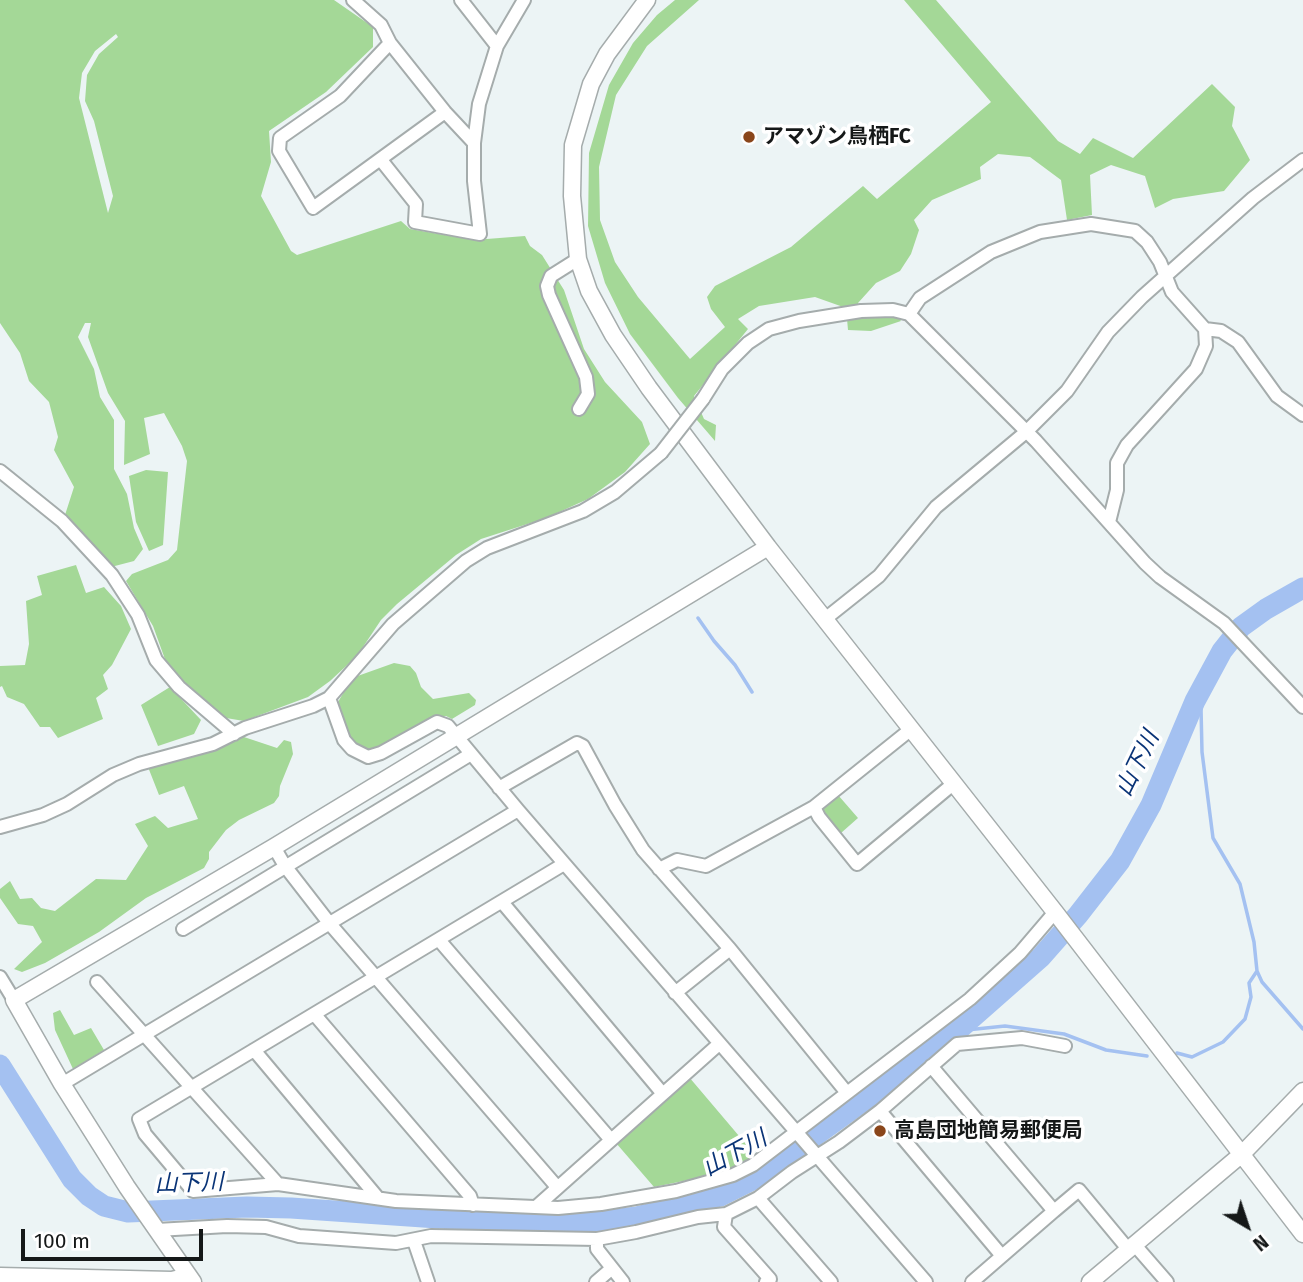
<!DOCTYPE html>
<html>
<head>
<meta charset="utf-8">
<style>
  body { margin:0 }
  #map { position:relative; width:1303px; height:1282px; overflow:hidden; background:#ecf4f5; font-family:"Fira Sans",sans-serif }
  canvas { display:block }
  .north { position:absolute; left:1212px; top:1191px; width:70px; height:70px; -webkit-text-stroke:5px #fff; paint-order:stroke; rotate:141deg; font-size:19px; font-weight:700; line-height:28px; text-align:center; color:#151818 }
  .north::after { content:''; display:block; margin:auto; width:24px; height:32px; background:#151818; clip-path:polygon(50% 0,100% 100%,50% 72%,0 100%) }
  .scale { position:absolute; left:21px; top:1229px; width:182px; height:32px; box-sizing:border-box; border:4px solid #151818; border-top:0; padding-left:9px; font-size:21px; line-height:24px; white-space:nowrap; color:#151818; -webkit-text-stroke:5px #fff; paint-order:stroke }
</style>
</head>
<body>
<div id="map">
<canvas width="1303" height="1282"></canvas>
<div class="north">N</div>
<div class="scale">100 m</div>
</div>
<script>
const g = document.querySelector('canvas').getContext('2d');
g.lineJoin = 'round';
function fillPath(path, color) { g.fillStyle = color; g.fill(path, 'evenodd'); }
const poly = rows => new Path2D(rows.map(r => 'M' + r).join(''));
function strokePath(path, color, width, dash) { g.strokeStyle = color; g.lineWidth = width; g.lineCap = dash ? 'butt' : 'round'; g.setLineDash(dash || []); g.stroke(path); }
function label(font, color, halo, rows, align = 'center') {
  g.font = font + ' "Fira Sans","Noto Sans JP",sans-serif'; g.lineWidth = 7; g.setLineDash([]); g.textBaseline = 'middle'; g.strokeStyle = halo; g.fillStyle = color; for (const [text, x, y, turn = 0] of rows) {
    g.save(); g.translate(x, y); g.rotate((+turn || 0) * Math.PI / 180); g.textAlign = isNaN(turn) ? turn : align; if (halo) g.strokeText(text, 0, 0); g.fillText(text, 0, 0); g.restore();
  }
}
fillPath(poly([
  [0,0,334,0,373,27,373,47,326,92,269,131,271,162,261,196,291,251,297,255,401,221,410,229,474,240,525,236,530,246,542,255,564,290,584,349,605,382,642,422,650,444,625,472,588,499,546,518,481,539,456,555,397,604,381,620,357,656,330,681,308,697,244,721,226,718,183,682,166,662,153,626,126,581,132,574,168,560,177,550,187,461,182,446,164,413,144,418,150,454,124,465,125,421,108,393,88,337,91,323,85,323,78,337,94,369,100,397,114,420,114,469,127,494,134,528,143,549,134,561,111,567,71,524,65,515,74,487,54,450,58,437,49,402,29,381,20,353,0,323],
  [116,34,118,37,99,54,87,75,85,101,94,121,113,196,108,213,79,98,82,73,95,51],
  [675,0,699,0,647,46,616,95,599,167,600,220,615,262,638,297,690,359,725,327,711,309,707,297,715,286,791,247,863,186,877,199,991,102,904,0,936,0,1058,141,1080,154,1093,138,1133,158,1212,84,1235,107,1232,126,1250,160,1224,191,1173,199,1155,208,1145,176,1111,165,1090,175,1092,215,1067,220,1061,180,1030,157,998,154,980,167,981,179,932,200,914,220,919,230,911,254,900,271,876,283,858,303,864,314,895,313,901,321,871,331,848,330,846,308,815,297,759,306,738,319,748,329,694,396,704,419,716,425,715,441,678,398,630,334,605,283,588,226,589,153,609,85,633,43,657,15],
  [146,470,168,472,163,545,149,551,136,522,129,476],
  [76,565,86,593,104,587,121,606,131,629,112,665,103,675,108,689,96,698,103,719,58,738,50,727,40,727,24,704,7,697,2,686,0,687,0,666,25,665,29,644,26,601,42,595,37,576],
  [394,663,410,666,416,673,421,687,433,699,469,693,476,700,475,705,452,719,446,716,439,717,376,750,366,750,352,744,337,712,338,702,352,678],
  [170,687,201,720,194,734,158,746,141,705],
  [241,736,277,748,284,740,291,742,293,754,280,786,279,796,274,803,239,820,226,830,209,852,209,859,204,868,146,898,99,932,45,963,22,972,14,969,42,942,33,926,18,924,0,898,0,889,10,881,20,899,32,898,41,908,55,911,96,879,126,880,148,846,135,824,155,816,168,828,198,819,184,786,159,795,148,767],
  [838,795,858,818,841,833,824,813,824,806],
  [60,1010,74,1035,91,1028,104,1050,73,1069,55,1030,53,1013],
  [689,1077,756,1156,737,1166,708,1176,654,1187,616,1143]
]), '#a4d897');
strokePath(poly([
  [698,618,714,641,735,665,752,692],
  [1257,971,1262,982,1303,1029],
  [957,1031,1005,1026,1064,1034,1106,1050,1147,1056],
  [1177,1053,1192,1057,1223,1042,1245,1019,1251,997,1249,983,1257,971,1254,942,1240,884,1213,838,1202,752,1201,708,1195,701]
]), '#a4c1f1', 3.5);
strokePath(poly([
  [0,1065,72,1179,89,1196,104,1206,128,1212,247,1207,291,1208,526,1224,586,1223,637,1217,720,1196,758,1177,884,1086,926,1052,957,1031,1041,957,1078,915,1120,861,1151,805,1195,701,1222,651,1241,627,1266,609,1303,588]
]), '#a4c1f1', 21);
const minor = poly([
  [353,0,381,25,390,43,445,112,474,143],
  [461,0,497,46],
  [390,43,340,96,280,138,279,151,313,208,445,112],
  [381,160,416,204,415,222,480,234,474,181,474,143,479,104,497,46,524,0],
  [578,259,551,276,547,286,549,295,586,377,588,394,579,409],
  [909,314,920,298,991,252,1040,232,1091,224,1135,231,1147,242,1160,262,1172,292,1205,329,1206,346,1196,369,1127,445,1117,463,1117,490,1109,522],
  [1205,329,1221,331,1238,342,1277,396,1303,415],
  [703,399,722,369,748,343,769,329,799,321,861,311,893,310,909,314,1036,441,1145,563,1160,577,1224,623,1303,707],
  [0,471,62,521,112,575,138,615,156,660,179,687,234,734],
  [825,619,879,576,936,507,1026,432,1067,391,1108,332,1142,297,1253,198,1303,160],
  [329,698,344,740,352,749,368,757,381,753,437,722,448,726,518,810,926,1282],
  [499,788,577,743,583,746,615,805,643,850,730,949,847,1093],
  [814,807,819,817,857,864,953,784],
  [0,827,43,815,67,804,113,775,139,764,213,744,245,728,313,706,329,698,393,624,466,561,487,548,583,511,615,492,661,453],
  [274,847,285,866,330,924,557,1187],
  [659,869,677,860,706,866,814,807,910,730],
  [502,902,663,1094],
  [183,929,471,754],
  [439,940,611,1140],
  [0,977,14,1000],
  [97,982,278,1184,396,1201,558,1208,601,1204,676,1191,733,1175,753,1165,970,999,1020,953,1055,912],
  [675,993,730,949],
  [315,1015,470,1196,473,1205],
  [254,1050,378,1198],
  [931,1066,1054,1211,972,1282],
  [62,1084,518,810],
  [880,1111,1002,1256],
  [278,1184,193,1191,145,1134,139,1119,564,864],
  [758,1198,831,1282],
  [536,1207,719,1044],
  [1054,1211,1079,1190,1128,1249],
  [726,1214,724,1227,770,1279,766,1282],
  [157,1230,227,1226,266,1227,299,1236,396,1243,431,1236,597,1239,636,1232,698,1217,726,1214,758,1198,792,1172,839,1142,880,1111,957,1044,1022,1038,1065,1046],
  [597,1239,597,1249,623,1282],
  [414,1241,428,1282],
  [1134,1244,1167,1282],
  [596,1282,611,1269]
]);
const tertiary = poly([
  [647,0,607,54,591,84,573,145,572,196,578,259,589,291,613,335,649,388,768,547,1055,912,1303,1234],
  [0,1276,172,1280,188,1276],
  [193,1282,127,1187,62,1084,14,1000,274,847,768,547],
  [1090,1282,1242,1154,1303,1091]
]);
strokePath(minor, '#a5acac', 16);
strokePath(tertiary, '#a5acac', 19);
strokePath(minor, '#fff', 12);
strokePath(tertiary, '#fff', 16);
const minorBridge = poly([
  [661,453,703,399]
]);
strokePath(minorBridge, '#a5acac', 16, []);
strokePath(minorBridge, '#fff', 12);
for (const [x, y, r, color] of [
  [749,137,7,"#8a461b"],
  [880,1131,7,"#8a461b"]
]) { const dot = new Path2D(); dot.arc(x, y, r, 0, 2 * Math.PI); g.fillStyle = color; g.fill(dot); strokePath(dot, '#fff', 2.5); }
label('bold 21px', '#151818', '#fff', [
  ["アマゾン鳥栖FC",763,137],
  ["高島団地簡易郵便局",894,1131]
], 'left');
label('italic 23px', '#0a3477', '#fff', [
  ["山下川",1138,764,-64],
  ["山下川",735,1154,-29],
  ["山下川",189,1184,-2]
]);
</script>
</body>
</html>
